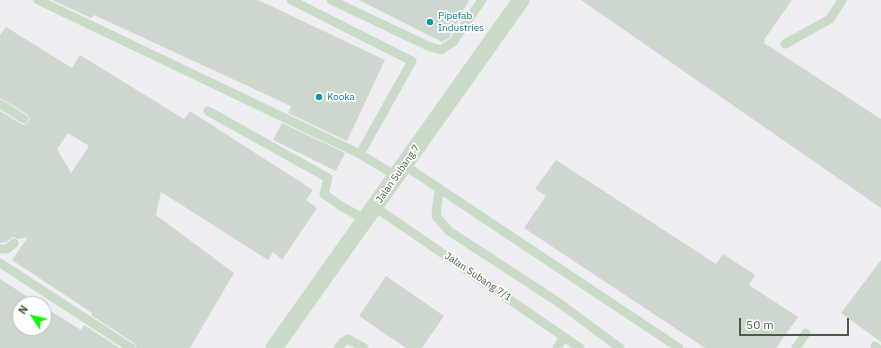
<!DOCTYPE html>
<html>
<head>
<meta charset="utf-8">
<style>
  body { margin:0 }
  #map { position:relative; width:881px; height:348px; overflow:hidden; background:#efeef2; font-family:"IBM Plex Sans",sans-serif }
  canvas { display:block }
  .north { position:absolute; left:12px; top:296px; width:40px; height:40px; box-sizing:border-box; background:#fff; border:1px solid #b6bfb4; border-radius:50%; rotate:305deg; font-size:11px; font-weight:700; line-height:16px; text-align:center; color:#485e44 }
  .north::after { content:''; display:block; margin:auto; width:14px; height:18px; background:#11f604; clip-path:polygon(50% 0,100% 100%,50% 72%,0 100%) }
  .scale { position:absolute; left:739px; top:318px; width:110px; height:18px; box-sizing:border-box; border:2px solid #485e44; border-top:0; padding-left:5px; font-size:12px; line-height:14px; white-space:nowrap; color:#485e44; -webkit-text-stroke:3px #fff; paint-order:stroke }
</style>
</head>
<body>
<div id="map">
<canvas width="881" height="348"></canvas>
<div class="north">N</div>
<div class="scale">50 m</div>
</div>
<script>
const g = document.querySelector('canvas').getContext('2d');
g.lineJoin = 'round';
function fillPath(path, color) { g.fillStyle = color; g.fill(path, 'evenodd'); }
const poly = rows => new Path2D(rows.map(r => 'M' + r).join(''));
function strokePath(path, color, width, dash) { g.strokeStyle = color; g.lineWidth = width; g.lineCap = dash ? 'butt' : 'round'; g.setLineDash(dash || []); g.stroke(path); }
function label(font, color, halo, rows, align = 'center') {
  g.font = font + ' "IBM Plex Sans",sans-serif'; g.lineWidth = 3.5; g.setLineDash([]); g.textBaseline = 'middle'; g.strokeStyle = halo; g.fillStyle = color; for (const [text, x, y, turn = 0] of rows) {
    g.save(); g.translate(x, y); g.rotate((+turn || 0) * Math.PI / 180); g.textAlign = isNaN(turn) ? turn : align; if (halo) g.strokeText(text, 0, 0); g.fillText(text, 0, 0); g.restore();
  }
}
fillPath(poly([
  [52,0,258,0,385,60,347,141,288,113,291,106,94,15,91,18],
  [359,0,469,0,449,38,442,42],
  [581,0,792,0,764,40,765,41,764,43,881,119,881,208],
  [6,27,72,68,80,55,184,119,190,111,313,190,306,200,317,208,282,260,273,252,268,260,161,192,156,215,234,273,190,348,137,348,134,343,91,315,92,313,12,260,28,237,19,239,13,237,6,242,0,243,0,111,23,125,27,124,30,119,27,114,0,98,0,35],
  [68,133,89,146,71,173,57,149],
  [282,123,345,153,336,171,273,140],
  [556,160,716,264,723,254,755,275,749,285,798,317,776,348,705,348,524,228,546,196,535,189],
  [881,260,881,342,841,313],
  [386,276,444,316,422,348,406,348,359,316],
  [0,279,39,304,20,304,20,328,44,328,44,307,81,330,84,325,120,348,0,348]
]), '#ced7ce');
strokePath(poly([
  [38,0,360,154,396,176],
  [291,0,412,61,360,154],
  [331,0,428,46,441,50,453,42,482,0],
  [785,44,830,19,842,0],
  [0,104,24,119],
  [208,111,328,178,324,194,341,206,366,220],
  [404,165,679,348],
  [439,188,436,216,449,231,558,302,620,348],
  [375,207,580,348],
  [0,249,7,249,14,243],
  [0,263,131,348],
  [875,346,877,348],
  [338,348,343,342,348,339,364,348],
  [557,348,564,337],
  [796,348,806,333]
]), '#c9dac6', 9);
strokePath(poly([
  [274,348,521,0]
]), '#c9dac6', 17);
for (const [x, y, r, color] of [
  [430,22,4,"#0f9aa8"],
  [319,97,4,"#0f9aa8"]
]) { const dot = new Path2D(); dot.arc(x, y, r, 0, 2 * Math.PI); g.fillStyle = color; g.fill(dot); strokePath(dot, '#fff', 1.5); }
label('10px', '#0d838f', '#fff', [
  ["Pipefab",438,16],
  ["Industries",438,28],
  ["Kooka",327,97]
], 'left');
label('10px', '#485e44', '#fff', [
  ["Jalan Subang 7",398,174,-55],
  ["Jalan Subang 7/1",478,277,34]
]);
</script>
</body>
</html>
